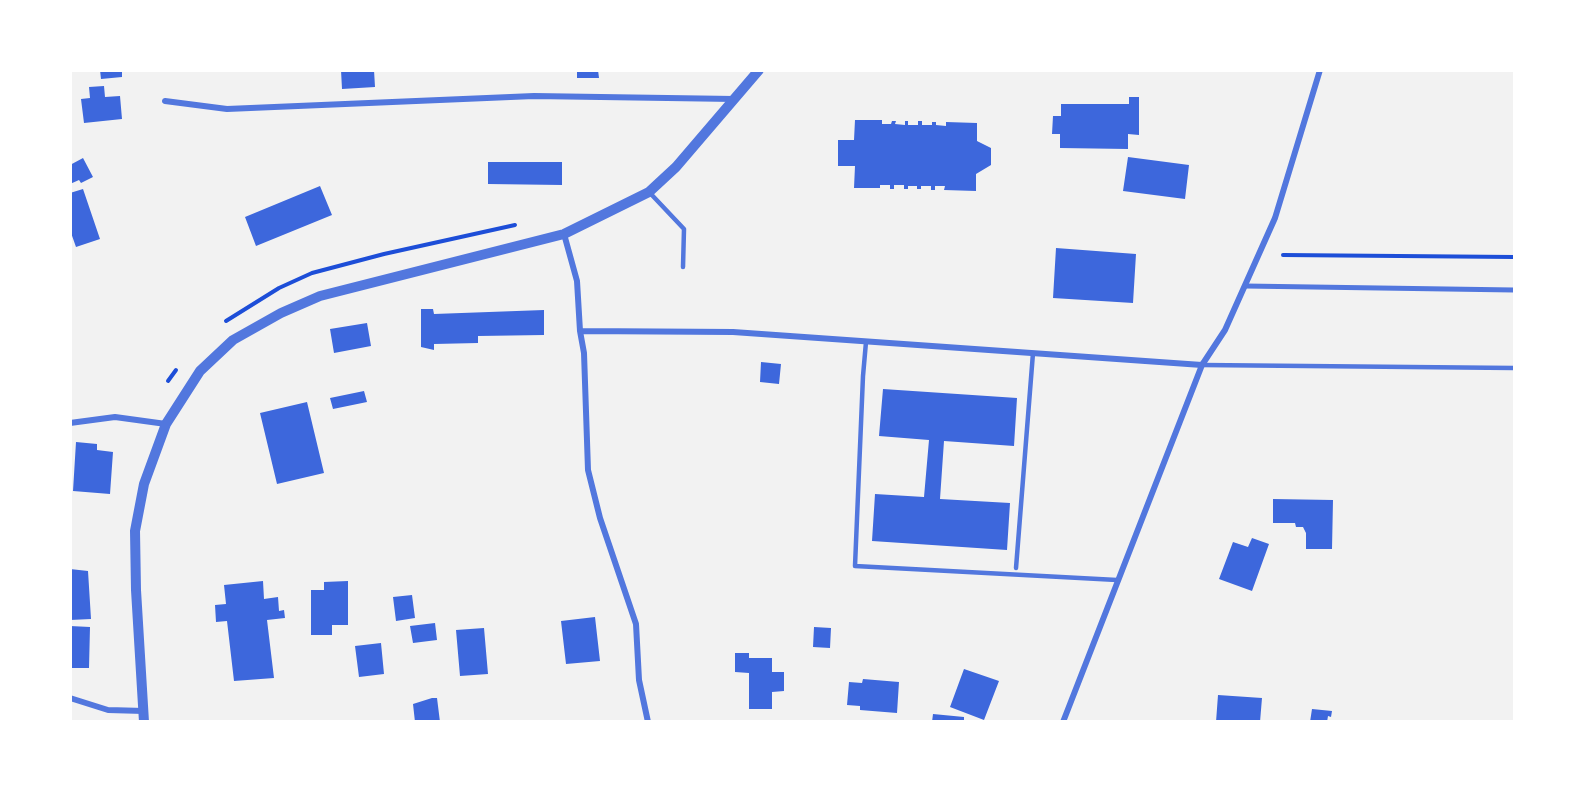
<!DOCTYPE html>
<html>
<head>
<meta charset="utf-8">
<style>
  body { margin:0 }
  #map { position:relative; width:1585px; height:792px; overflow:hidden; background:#f2f2f2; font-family:Raleway,sans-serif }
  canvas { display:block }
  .frame { position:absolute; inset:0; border:72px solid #fff; pointer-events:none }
</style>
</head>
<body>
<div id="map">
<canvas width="1585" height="792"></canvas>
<div class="frame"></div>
</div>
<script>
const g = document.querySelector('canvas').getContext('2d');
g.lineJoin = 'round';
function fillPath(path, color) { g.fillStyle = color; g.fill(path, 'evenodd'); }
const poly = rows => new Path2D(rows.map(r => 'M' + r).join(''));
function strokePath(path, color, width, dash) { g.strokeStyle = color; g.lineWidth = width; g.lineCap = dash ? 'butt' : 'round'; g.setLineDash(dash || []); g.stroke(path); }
fillPath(poly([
  [100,70,122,70,122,77,101,79],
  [341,70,374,70,375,87,342,89],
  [577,70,598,70,599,78,577,78],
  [104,86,105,97,120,96,122,119,84,123,81,99,90,98,89,87],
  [1129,97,1139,97,1139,135,1128,134,1128,149,1060,148,1060,134,1052,134,1053,116,1061,116,1061,104,1129,104],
  [855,120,882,120,882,124,891,124,892,121,896,121,895,124,905,125,905,121,908,121,908,125,918,125,918,121,922,121,922,125,932,125,932,122,936,122,936,125,946,126,946,122,977,123,977,141,991,148,991,165,976,174,976,191,944,190,945,186,935,186,935,190,931,190,931,186,921,186,921,189,917,189,917,186,908,186,908,189,904,189,904,185,894,185,894,189,890,189,890,185,880,185,880,188,854,188,855,166,838,166,838,140,854,140],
  [1128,157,1189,165,1185,199,1123,191],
  [83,158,93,177,81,183,79,180,70,184,70,165],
  [488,162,562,162,562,185,488,184],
  [320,186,332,215,256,246,245,217],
  [83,189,100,239,76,247,70,230,70,193],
  [1056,248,1136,254,1133,303,1053,298],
  [421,309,433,309,434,314,544,310,544,335,478,336,478,343,434,344,434,350,421,347],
  [367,323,371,346,334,353,330,329],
  [761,362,781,364,779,384,760,382],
  [883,389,1017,398,1014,446,944,441,940,499,1010,503,1007,550,872,541,875,494,924,497,929,440,879,436],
  [364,391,367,402,333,409,330,398],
  [307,402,324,473,277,484,260,413],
  [76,442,97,444,97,450,113,452,110,494,73,491],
  [1273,499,1333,500,1332,549,1306,549,1306,533,1303,527,1296,527,1295,523,1273,523],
  [1252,538,1269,544,1252,591,1219,579,1233,542,1248,547],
  [70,569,88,571,91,619,70,620],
  [263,581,264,599,278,597,279,611,284,610,285,618,267,620,274,678,234,681,227,621,216,622,215,605,226,604,224,585],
  [348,581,348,625,332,625,332,635,311,635,311,590,324,590,324,582],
  [412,595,415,618,396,621,393,597],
  [595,617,600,661,566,664,561,621],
  [435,623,437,640,413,643,410,626],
  [70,626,90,627,89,668,70,668],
  [814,627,831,628,830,648,813,647],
  [484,628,488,674,460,676,456,630],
  [381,643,384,674,359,677,355,646],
  [735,653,749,653,749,658,772,658,772,672,784,672,784,691,772,692,772,709,749,709,749,673,735,672],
  [964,669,999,681,984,720,950,707],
  [863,679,899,682,897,713,860,710,860,706,847,705,849,682,862,683],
  [1218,695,1262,698,1260,722,1216,722],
  [432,698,437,698,440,722,415,722,413,704],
  [1312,709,1332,711,1331,717,1328,716,1327,722,1310,722],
  [933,714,964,717,964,722,932,722]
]), '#3d67dc');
strokePath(poly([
  [1283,255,1514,257],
  [226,321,279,288,312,273,384,254,515,225],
  [168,381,176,370]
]), '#1d4ed8', 4);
strokePath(poly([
  [650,193,684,229,683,267],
  [866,342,863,376,855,566,1117,580],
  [1202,365,1514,368],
  [1016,568,1033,353]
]), '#5277de', 4.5);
strokePath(poly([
  [1245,286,1514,290]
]), '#5277de', 5);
strokePath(poly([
  [165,101,227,109,534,96,734,99],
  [564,234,577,281,580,331,584,353,588,470,600,518,636,624,639,680,648,722],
  [580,331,733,332,1202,365],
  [70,423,115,417,166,424],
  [70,698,108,710,144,711],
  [1063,722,1202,365,1225,330,1275,218,1320,70]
]), '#5277de', 6);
strokePath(poly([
  [144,722,136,590,135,531,144,484,166,424,200,371,233,340,281,313,320,296,564,234,649,192,676,167,759,70]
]), '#5277de', 10);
</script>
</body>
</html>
